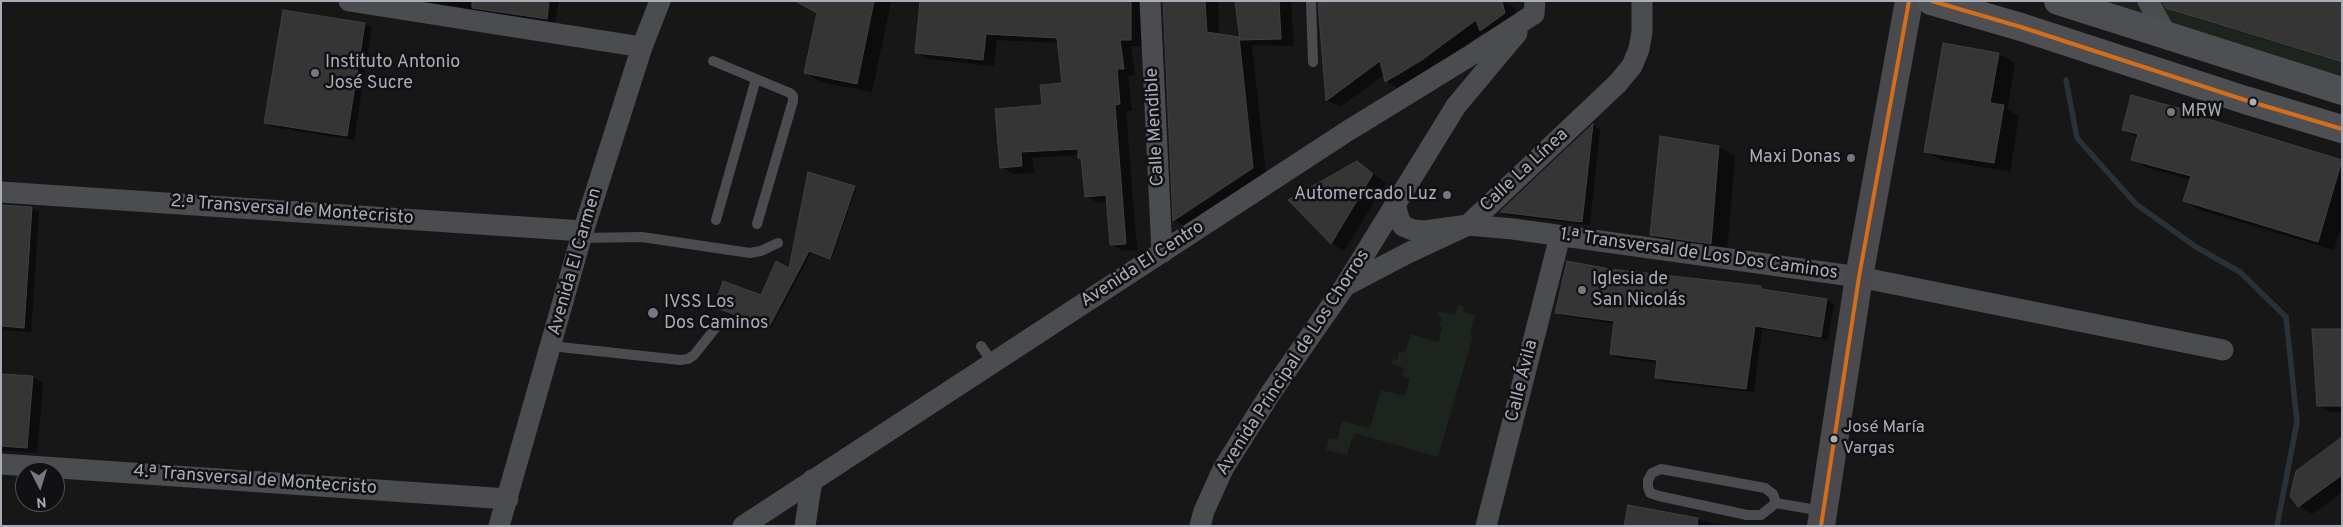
<!DOCTYPE html>
<html>
<head>
<meta charset="utf-8">
<style>
  body { margin:0 }
  #map { position:relative; width:2343px; height:527px; overflow:hidden; background:#171717; font-family:Overpass,sans-serif }
  canvas { display:block }
  .frame { position:absolute; inset:0; border:2px solid #a8adb8; pointer-events:none }
  .north { position:absolute; left:15px; top:462px; width:50px; height:50px; box-sizing:border-box; background:#111113; border:1px solid #4d4f55; border-radius:50%; rotate:175deg; font-size:14px; font-weight:700; line-height:20px; text-align:center; color:#a8adb8 }
  .north::after { content:''; display:block; margin:auto; width:18px; height:22px; background:#757880; clip-path:polygon(50% 0,100% 100%,50% 72%,0 100%) }
</style>
</head>
<body>
<div id="map">
<canvas width="2343" height="527"></canvas>
<div class="frame"></div>
<div class="north">N</div>
</div>
<script>
const g = document.querySelector('canvas').getContext('2d');
g.lineJoin = 'round';
function fillPath(path, color) { g.fillStyle = color; g.fill(path, 'evenodd'); }
const poly = rows => new Path2D(rows.map(r => 'M' + r).join(''));
function strokePath(path, color, width, dash) { g.strokeStyle = color; g.lineWidth = width; g.lineCap = dash ? 'butt' : 'round'; g.setLineDash(dash || []); g.stroke(path); }
function label(font, color, halo, rows, align = 'center') {
  g.font = font + ' Overpass,sans-serif'; g.lineWidth = 5; g.setLineDash([]); g.textBaseline = 'middle'; g.strokeStyle = halo; g.fillStyle = color; for (const [text, x, y, turn = 0] of rows) {
    g.save(); g.translate(x, y); g.rotate((+turn || 0) * Math.PI / 180); g.textAlign = isNaN(turn) ? turn : align; if (halo) g.strokeText(text, 0, 0); g.fillText(text, 0, 0); g.restore();
  }
}
fillPath(poly([
  [2087,1,2342,1,2342,76],
  [1458,305,1464,306,1463,312,1475,315,1470,335,1473,336,1438,457,1354,433,1347,455,1326,450,1329,438,1337,440,1342,421,1370,428,1381,390,1405,396,1410,379,1402,376,1404,368,1391,364,1393,359,1397,360,1399,351,1405,353,1411,334,1438,342,1442,328,1439,326,1442,317,1437,315,1438,311,1455,315]
]), '#1d241e');
fillPath(poly([
  [414,1,559,1,555,23],
  [796,1,891,1,872,92,821,82,806,73,818,13],
  [921,1,1143,1,1142,46,1131,46,1135,75,1128,76,1132,111,1126,111,1137,250,1123,251,1111,244,1108,202,1098,203,1086,196,1082,159,1079,155,1032,158,1034,173,1013,174,1002,167,1043,106,1064,84,1059,43,997,40,994,66,928,59,916,52],
  [1164,1,1218,1,1219,35,1241,40,1237,1,1291,1,1294,46,1252,45,1266,176,1187,228,1174,220],
  [1344,1,1502,1,1515,8,1517,21,1494,37,1484,32,1436,67,1399,89,1386,81,1384,75,1340,107,1327,100],
  [1427,55,1429,57,1394,78,1394,75],
  [2342,1,2342,63,2192,17,2182,12],
  [365,24,372,28,354,140,273,127,266,122],
  [1944,45,1999,54,2015,63,2007,109,2019,116,2010,172,1941,160,1925,151],
  [2195,114,2205,120,2342,161,2342,225,2334,250,2200,210,2184,201,2191,180,2148,168,2132,159,2138,138,2123,130],
  [1593,125,1600,130,1590,225,1509,216,1502,212],
  [1719,147,1735,156,1727,252,1667,244,1651,235],
  [1357,162,1386,183,1344,251,1331,243],
  [854,187,856,188,832,259,812,251,771,328,718,308,761,296,790,270],
  [1,206,32,208,39,212,31,332,1,330],
  [1610,270,1761,288,1766,291,1827,300,1834,305,1828,340,1762,329,1754,392,1663,382,1656,378,1658,363,1618,358,1611,353,1615,324,1563,316,1556,312],
  [2342,330,2342,412,2330,412,2318,405],
  [1,375,33,377,43,383,37,453,1,450],
  [2342,439,2342,492,2312,514,2299,506],
  [1629,506,1730,526,1625,526]
]), '#0007');
strokePath(poly([
  [2066,80,2077,138,2136,204,2196,247,2240,272,2286,317,2297,422,2277,526]
]), '#2a3239', 5.5);
const building = poly([
  [472,1,549,1,547,19,472,8,472,1],
  [795,1,874,1,857,84,804,73,817,13,795,1],
  [920,1,1131,1,1131,40,1120,40,1124,69,1117,69,1120,104,1115,105,1126,244,1110,245,1106,195,1085,197,1081,158,1078,158,1078,149,1021,152,1022,166,1000,168,995,109,1042,105,1040,85,1062,83,1057,38,986,34,983,60,915,53,920,1],
  [1163,1,1205,1,1207,32,1239,37,1253,168,1173,221,1163,1],
  [1235,1,1279,1,1281,39,1240,40,1235,1],
  [1331,1,1502,1,1505,13,1480,31,1476,20,1423,59,1385,82,1380,61,1326,101,1318,3,1331,1],
  [2162,1,2342,1,2342,62,2166,8,2162,1],
  [283,10,365,23,347,136,264,123,283,10],
  [1943,43,1999,53,1990,103,2004,105,1994,163,1924,152,1943,43],
  [2131,95,2196,113,2195,115,2342,160,2318,242,2183,201,2191,176,2131,160,2138,134,2122,130,2131,95],
  [1593,124,1582,222,1500,212,1593,124],
  [1660,136,1719,146,1711,244,1650,235,1660,136],
  [1357,161,1373,174,1331,244,1288,200,1357,161],
  [808,172,855,186,830,259,809,251,769,327,714,307,723,281,761,295,776,261,789,268,808,172],
  [1,205,32,207,24,328,1,326,1,205],
  [1567,261,1610,269,1761,286,1761,289,1827,299,1821,337,1755,326,1746,389,1655,378,1657,360,1610,354,1614,321,1555,313,1567,261],
  [2312,329,2342,329,2342,406,2317,406,2312,329],
  [1,374,33,376,27,448,1,446,1,374],
  [2342,437,2342,475,2298,507,2290,496,2296,471,2342,437],
  [1628,505,1698,518,1697,526,1624,526,1628,505]
]);
fillPath(building, '#353536');
strokePath(building, '#3f4043', 1);
strokePath(poly([
  [1311,1,1313,62],
  [713,61,790,93,793,96,793,101,757,224],
  [716,220,756,79],
  [581,238,642,237,750,253,761,251,778,243],
  [551,346,680,360,688,359,694,355,721,321],
  [981,346,993,363],
  [1776,503,1761,515,1747,515,1659,496,1650,493,1648,487,1648,480,1652,473,1661,469,1765,488,1773,494,1776,503,1822,511]
]), '#4b4c50', 10);
strokePath(poly([
  [349,1,642,47],
  [1150,1,1162,253],
  [2148,1,2166,34],
  [1,192,583,231],
  [1395,204,1399,219,1403,226,1413,230,1425,231,1468,225,1513,229,1859,277,2223,350],
  [1345,286,1406,254,1468,225,1618,83,1632,66,1639,49,1642,32,1642,1],
  [1,464,508,499],
  [499,526,581,238,642,47,660,1],
  [743,526,1346,132,1468,57,1534,14,1535,1],
  [805,526,812,480],
  [1200,526,1204,511,1223,469,1270,394,1345,286,1456,106,1517,33],
  [1486,526,1560,236]
]), '#4b4c50', 21);
strokePath(poly([
  [1821,526,1859,277,1909,1]
]), '#4a4a4e', 28);
strokePath(poly([
  [1931,1,2021,27,2245,100,2342,129],
  [2058,1,2342,91]
]), '#4d4f52', 28);
strokePath(poly([
  [1932,1,2021,27,2245,100,2342,129],
  [1821,526,1859,277,1909,1]
]), '#d46e1a', 4);
for (const [x, y, r, color] of [
  [315,73,5,"#757880"],
  [2253,102,4.5,"#a8adb8"],
  [2171,112,5,"#757880"],
  [1851,158,5,"#757880"],
  [1447,195,5,"#757880"],
  [1582,290,5,"#757880"],
  [653,313,6,"#757880"],
  [1834,439,4.5,"#a8adb8"]
]) { const dot = new Path2D(); dot.arc(x, y, r, 0, 2 * Math.PI); g.fillStyle = color; g.fill(dot); strokePath(dot, '#111113', 2); }
label('17px', '#a8adb8', '#111113', [
  ["José María",1843,429],
  ["Vargas",1843,450]
], 'left');
label('18px', '#a8adb8', '#111113', [
  ["Instituto Antonio",325,63],
  ["José Sucre",325,84],
  ["MRW",2181,112],
  ["Maxi Donas",1841,158,"right"],
  ["Automercado Luz",1437,195,"right"],
  ["Iglesia de",1592,280],
  ["San Nicolás",1592,301],
  ["IVSS Los",664,303],
  ["Dos Caminos",664,324]
], 'left');
label('18px', '#a8adb8', '#111113', [
  ["Calle Mendible",1156,127,-93],
  ["Calle La Línea",1525,171,-43],
  ["2.ª Transversal de Montecristo",292,211,4],
  ["1.ª Transversal de Los Dos Caminos",1699,255,8],
  ["Avenida El Carmen",576,262,-74],
  ["Avenida El Centro",1143,265,-33],
  ["Avenida Principal de Los Chorros",1294,363,-57],
  ["Calle Ávila",1523,381,-76],
  ["4.ª Transversal de Montecristo",255,481,4]
]);
</script>
</body>
</html>
